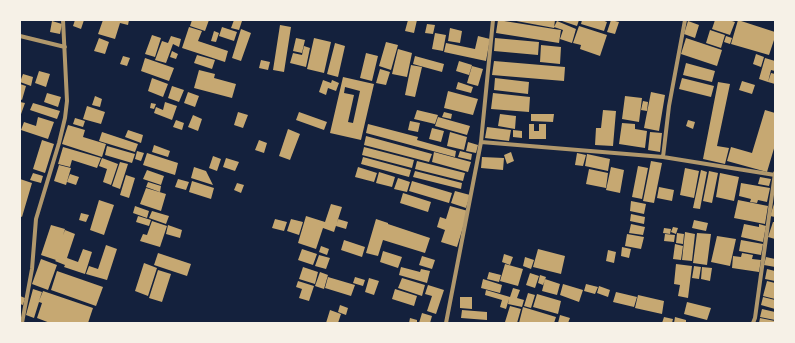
<!DOCTYPE html>
<html>
<head>
<meta charset="utf-8">
<style>
  body { margin:0 }
  #map { position:relative; width:795px; height:343px; overflow:hidden; background:#14213d; font-family:"Open Sans",sans-serif }
  canvas { display:block }
  .frame { position:absolute; inset:0; border:21px solid #f6f1e7; pointer-events:none }
</style>
</head>
<body>
<div id="map">
<canvas width="795" height="343"></canvas>
<div class="frame"></div>
</div>
<script>
const g = document.querySelector('canvas').getContext('2d');
g.lineJoin = 'round';
function fillPath(path, color) { g.fillStyle = color; g.fill(path, 'evenodd'); }
const poly = rows => new Path2D(rows.map(r => 'M' + r).join(''));
function strokePath(path, color, width, dash) { g.strokeStyle = color; g.lineWidth = width; g.lineCap = dash ? 'butt' : 'round'; g.setLineDash(dash || []); g.stroke(path); }
fillPath(poly([
  [75,20,84,20,81,29,73,26],
  [103,20,129,20,128,25,120,23,115,39,98,34],
  [192,20,209,20,205,31,190,26],
  [234,20,242,21,239,30,231,28],
  [408,20,417,20,414,33,405,31],
  [498,20,554,29,553,31,554,29,561,30,559,43,496,33],
  [511,20,555,20,554,28],
  [559,20,579,20,577,26],
  [582,20,602,20,607,22,604,31,581,24],
  [611,20,619,22,615,34,607,32],
  [715,20,729,20,735,22,730,35,712,29],
  [738,20,775,32,775,37,769,55,731,44],
  [52,21,62,24,60,34,50,32],
  [557,21,576,29,572,43,560,39,563,30,554,27],
  [688,21,699,25,695,38,684,34],
  [427,24,435,25,433,34,425,33],
  [280,25,291,27,284,72,273,70],
  [579,26,607,35,600,56,580,49,581,45,573,43],
  [189,27,202,31,198,41,228,51,225,62,182,48],
  [222,27,237,32,234,41,219,36],
  [450,28,462,31,460,43,448,41],
  [241,29,251,33,241,61,232,58],
  [710,30,725,35,721,48,706,43],
  [214,31,219,33,216,42,211,41],
  [435,33,446,35,443,51,432,49],
  [152,35,161,38,155,57,145,54],
  [171,36,181,39,179,47,173,44,166,63,155,60,162,41,168,43],
  [478,36,490,39,486,61,444,52,446,43,475,49],
  [726,36,732,38,730,44,724,42],
  [99,38,109,42,105,54,94,51],
  [296,38,305,40,302,53,293,51],
  [314,38,331,42,324,73,307,69],
  [495,38,539,42,538,55,494,51],
  [686,38,722,50,717,66,681,54],
  [386,42,398,45,391,70,379,66],
  [335,43,345,46,338,77,327,74],
  [541,45,561,47,560,64,540,62],
  [304,46,310,48,306,67,290,63,293,53,302,55],
  [398,49,412,53,407,77,392,74],
  [172,51,178,54,176,59,170,57],
  [366,53,378,56,372,81,360,78],
  [756,54,764,57,761,67,753,64],
  [197,55,215,60,212,69,194,63],
  [123,56,130,58,127,66,120,64],
  [415,56,444,64,442,72,413,64],
  [145,58,174,68,169,81,141,71],
  [765,58,775,61,775,71,771,70,768,82,759,79],
  [261,60,270,62,268,70,259,68],
  [459,61,472,65,469,75,456,71],
  [494,61,565,67,564,81,492,75],
  [686,63,715,71,712,82,683,75],
  [411,65,422,67,415,97,405,95],
  [472,66,483,69,478,86,467,83],
  [380,69,390,72,386,85,376,83],
  [199,70,215,74,214,78,236,84,232,98,194,88],
  [39,71,50,74,46,87,35,83],
  [771,73,775,74,775,84,768,82],
  [23,74,33,77,31,86,20,82],
  [343,77,374,84,361,140,330,133],
  [345,87,360,91,353,123,348,122,354,95,344,93],
  [152,78,168,84,163,97,148,91],
  [495,78,529,82,528,94,494,90],
  [682,78,714,86,711,97,679,89],
  [323,80,331,83,332,80,339,83,336,91,328,88,326,95,319,92],
  [742,81,755,85,752,94,739,90],
  [458,82,473,87,471,93,456,89],
  [718,82,730,84,717,146,729,148,725,164,703,159],
  [20,84,26,86,22,100,20,99],
  [172,86,184,90,179,102,168,98],
  [448,91,478,99,473,115,444,108],
  [188,92,199,96,195,107,184,103],
  [651,92,665,95,659,131,644,128],
  [47,93,61,97,58,107,44,102],
  [493,93,530,97,529,112,491,109],
  [95,96,102,99,100,107,92,105],
  [625,96,642,98,639,122,622,119],
  [643,101,648,102,647,111,641,110],
  [20,102,25,103,20,117],
  [165,102,177,106,172,120,154,113,156,107,163,110],
  [33,103,60,111,57,119,30,110],
  [151,103,156,104,154,109,150,108],
  [87,106,105,112,101,124,83,119],
  [417,110,438,115,435,124,414,119],
  [603,110,616,111,613,146,595,145,596,128,601,128],
  [765,110,775,113,775,145,767,172,727,161,731,147,752,153],
  [238,112,248,115,243,128,234,125],
  [299,112,327,122,324,130,296,120],
  [444,112,452,114,451,119,442,117],
  [500,114,516,116,515,129,498,126],
  [531,114,554,114,553,122,531,121],
  [193,115,202,119,198,131,188,127],
  [38,117,54,122,48,139,21,130,24,122,36,126],
  [438,117,470,126,467,135,435,126],
  [75,118,85,121,83,127,73,124],
  [176,120,184,123,182,130,173,127],
  [688,120,695,122,693,129,686,126],
  [410,121,420,123,418,132,408,130],
  [622,123,635,124,635,129,647,131,645,148,619,144],
  [368,124,418,137,417,140,456,151,455,157,366,133],
  [529,124,534,124,534,131,539,131,539,124,546,124,546,139,529,139],
  [68,125,85,130,83,137,106,144,102,157,62,144],
  [487,127,511,130,509,141,485,138],
  [432,128,444,131,441,142,429,139],
  [288,129,300,134,290,160,279,156],
  [128,130,143,135,141,143,125,137],
  [513,130,522,131,522,138,513,137],
  [102,132,138,144,135,152,99,141],
  [450,132,467,137,464,150,447,146],
  [650,132,662,133,660,152,648,150],
  [366,136,432,154,429,162,364,145],
  [42,140,54,144,45,173,33,169],
  [259,140,267,143,264,153,255,150],
  [468,142,478,145,476,153,466,151],
  [154,145,170,151,168,157,152,152],
  [107,146,135,154,132,163,105,155],
  [63,147,101,158,97,168,72,160,70,167,58,164],
  [364,147,414,160,412,168,362,155],
  [137,151,144,153,141,161,135,159],
  [460,151,472,154,471,160,458,157],
  [434,152,471,162,468,172,432,162],
  [511,152,514,161,507,164,504,155],
  [147,153,178,163,175,175,143,165],
  [577,153,586,155,583,166,575,165],
  [587,154,610,159,608,171,585,166],
  [213,156,221,159,217,171,209,168],
  [363,157,411,170,409,177,361,164],
  [482,157,504,158,503,170,481,168],
  [102,158,118,164,111,185,103,182,107,169,99,166],
  [226,158,239,162,235,171,223,167],
  [417,161,465,173,463,181,415,169],
  [651,161,662,163,654,203,643,201],
  [120,162,128,164,120,189,112,186],
  [59,165,71,168,66,185,54,181],
  [638,166,648,168,642,199,632,197],
  [194,167,206,171,213,185,191,178],
  [358,167,377,173,374,182,355,177],
  [611,167,624,170,620,193,606,190],
  [685,168,699,171,694,198,680,195],
  [589,169,608,173,606,188,586,184],
  [147,170,164,176,161,185,143,179],
  [701,170,707,172,700,209,693,208],
  [415,171,462,183,461,189,413,177],
  [709,171,718,173,712,203,703,201],
  [379,172,395,177,392,187,376,183],
  [33,173,43,176,41,183,30,180],
  [720,173,739,177,734,201,716,197],
  [70,174,79,177,76,185,67,182],
  [126,175,135,178,129,198,120,195],
  [760,177,771,179,769,186,758,184],
  [398,178,410,182,407,192,394,189],
  [20,179,32,183,22,217,20,216],
  [178,179,189,182,186,190,175,187],
  [192,181,214,188,211,199,189,192],
  [412,181,452,193,449,203,409,191],
  [148,182,161,186,160,192,146,187],
  [237,183,244,185,241,193,234,190],
  [741,183,770,188,767,202,758,200,757,203,750,202,751,199,739,196],
  [659,187,674,190,672,201,657,198],
  [146,188,166,194,161,211,140,204],
  [455,191,470,195,466,208,451,203],
  [403,193,431,202,428,212,400,203],
  [99,200,114,205,104,235,90,230],
  [738,200,768,206,765,224,734,218],
  [631,201,646,204,644,214,630,211],
  [775,201,775,217,770,216],
  [331,204,342,207,334,232,323,228,316,249,298,243,306,216,325,222],
  [135,206,149,211,147,218,133,213],
  [450,206,468,211,457,247,441,242,445,230,437,227,440,217,446,219],
  [152,211,169,216,166,224,149,218],
  [81,213,89,215,86,222,79,220],
  [631,214,645,217,644,224,630,221],
  [138,216,151,220,149,226,136,222],
  [275,219,287,222,284,231,272,228],
  [291,219,303,222,299,235,287,231],
  [338,219,348,222,346,229,336,226],
  [376,219,388,223,388,224,430,238,425,253,383,240,378,256,366,253],
  [694,220,708,223,706,231,692,228],
  [152,221,167,226,160,247,140,241,143,234,147,235],
  [773,222,775,222,775,239,768,237],
  [631,224,645,227,643,235,629,233],
  [744,224,759,227,759,224,766,226,763,242,741,237],
  [51,225,65,229,63,235,65,230,75,234,67,258,78,262,83,249,92,252,85,274,64,267,65,265,55,261,56,260,41,255],
  [168,225,182,230,180,238,166,234],
  [673,227,678,228,676,234,671,232],
  [664,228,671,229,670,234,663,233],
  [685,232,695,234,692,261,682,260],
  [677,233,684,234,683,244,676,243],
  [697,233,711,234,707,265,693,263],
  [627,234,644,237,641,249,625,246],
  [665,234,675,235,674,242,664,241],
  [717,236,736,239,730,266,711,262],
  [344,240,365,247,362,257,341,250],
  [741,240,763,244,761,255,739,251],
  [675,244,683,246,681,260,673,259],
  [106,245,117,249,107,280,86,274,89,266,98,269],
  [321,246,329,249,327,255,319,252],
  [622,247,631,249,629,258,621,256],
  [302,249,317,254,313,265,298,260],
  [538,249,565,256,561,274,533,267],
  [608,250,616,252,614,263,606,261],
  [383,251,402,257,398,268,380,262],
  [158,253,191,264,187,276,154,265],
  [742,253,753,255,752,259,761,260,759,272,732,268,733,256,741,257],
  [504,254,513,257,510,265,502,262],
  [319,255,330,258,326,269,315,266],
  [422,256,435,260,432,269,419,265],
  [525,257,534,260,531,269,523,266],
  [766,257,775,259,775,267,764,265],
  [41,259,57,265,48,290,32,284],
  [144,263,157,268,148,296,135,291],
  [505,264,523,269,518,286,500,281],
  [676,264,692,266,688,298,678,296,680,285,674,284],
  [694,266,701,267,699,279,692,278],
  [303,267,318,272,315,284,299,279],
  [401,267,420,272,421,269,430,271,427,283,399,275],
  [702,267,712,268,710,281,701,279],
  [767,269,775,271,775,281,765,279],
  [158,270,171,274,162,302,149,298],
  [57,271,103,287,96,306,51,290],
  [320,272,328,275,324,289,315,286],
  [489,272,501,275,499,282,487,279],
  [530,273,539,276,535,288,526,285],
  [540,275,546,277,543,285,538,283],
  [328,277,355,285,351,296,325,288],
  [355,277,365,280,363,286,353,283],
  [369,278,379,281,374,295,365,292],
  [402,278,425,285,422,296,398,288],
  [483,279,502,285,500,293,481,288],
  [545,279,560,284,557,295,542,291],
  [298,281,314,286,309,301,299,298,302,289,296,287],
  [767,281,775,283,775,299,763,296],
  [563,284,583,290,579,302,560,295],
  [586,284,598,287,595,294,584,291],
  [428,285,444,290,436,314,427,311,432,296,425,294],
  [599,286,610,290,608,297,597,293],
  [513,288,520,290,517,298,524,300,522,307,508,304,509,299,506,309,500,307,502,300,485,295,486,290,510,297],
  [33,289,42,292,39,301,43,291,93,308,88,323,50,323,37,318,42,303,39,302,34,318,26,315],
  [395,289,417,296,414,306,392,299],
  [616,292,637,297,634,307,613,302],
  [528,293,535,295,531,308,524,306],
  [537,294,561,301,558,314,533,307],
  [638,295,664,301,662,314,635,308],
  [20,296,25,298,23,305,20,304],
  [460,297,472,297,472,309,460,308],
  [763,297,775,300,775,309,761,305],
  [687,302,711,308,707,320,684,314],
  [340,305,348,308,346,315,338,312],
  [510,306,521,309,517,323,505,322],
  [523,307,556,317,554,323,519,323],
  [762,309,775,312,775,320,760,317],
  [330,310,341,314,338,323,326,323],
  [462,310,487,312,487,320,461,318],
  [422,313,432,316,430,323,419,323],
  [560,315,570,318,568,323,558,323],
  [664,317,673,319,672,323,662,323],
  [675,317,686,320,686,323,674,323],
  [410,318,417,320,417,323,409,323],
  [760,318,775,321,775,323,759,323]
]), '#c6a872');
strokePath(poly([
  [493,20,481,142,663,157,775,175],
  [20,36,65,47],
  [663,157,669,106,685,20],
  [22,323,32,269,36,219,59,143,65,118,67,101,63,20],
  [446,323,481,142],
  [753,323,755,318,775,173]
]), '#b1986c', 4);
</script>
</body>
</html>
